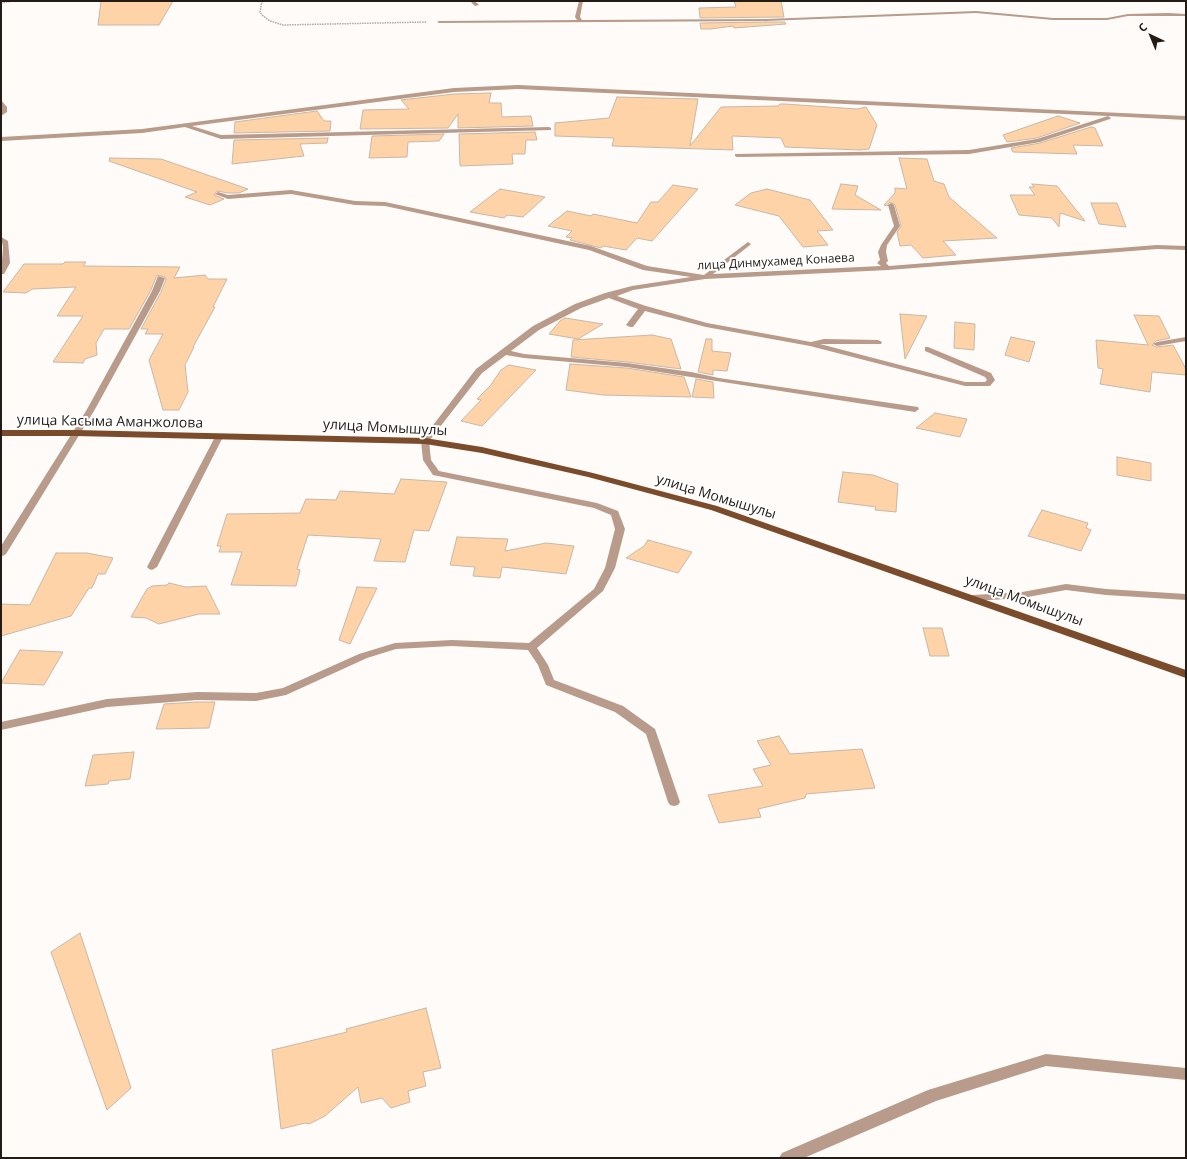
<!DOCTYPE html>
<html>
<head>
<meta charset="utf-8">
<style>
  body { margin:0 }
  #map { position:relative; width:1187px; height:1159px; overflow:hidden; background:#fffbf8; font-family:"Open Sans",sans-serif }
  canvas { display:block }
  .frame { position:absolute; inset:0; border:2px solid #221b16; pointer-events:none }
  .north { position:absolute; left:1131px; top:16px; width:40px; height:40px; -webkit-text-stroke:3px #fff; paint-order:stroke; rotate:316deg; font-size:11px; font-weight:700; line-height:16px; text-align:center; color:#221b16 }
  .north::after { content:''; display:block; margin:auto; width:14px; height:18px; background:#221b16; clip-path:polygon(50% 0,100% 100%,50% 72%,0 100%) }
</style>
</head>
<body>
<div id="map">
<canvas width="1187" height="1159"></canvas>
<div class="frame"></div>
<div class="north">С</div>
</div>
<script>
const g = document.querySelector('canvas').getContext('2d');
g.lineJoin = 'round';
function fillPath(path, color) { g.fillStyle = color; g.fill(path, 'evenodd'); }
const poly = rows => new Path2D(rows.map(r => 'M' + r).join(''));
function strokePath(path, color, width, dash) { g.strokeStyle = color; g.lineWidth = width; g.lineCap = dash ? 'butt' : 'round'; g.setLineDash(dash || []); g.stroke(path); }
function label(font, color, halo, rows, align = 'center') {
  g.font = font + ' "Open Sans",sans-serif'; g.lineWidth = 4; g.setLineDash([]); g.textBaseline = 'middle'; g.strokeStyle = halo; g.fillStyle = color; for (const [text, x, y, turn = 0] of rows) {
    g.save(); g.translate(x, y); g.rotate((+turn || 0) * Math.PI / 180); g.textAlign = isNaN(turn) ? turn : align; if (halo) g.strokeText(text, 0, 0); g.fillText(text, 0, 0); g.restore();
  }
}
const building = poly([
  [101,1,173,1,159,25,98,25,101,1],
  [734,1,781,1,784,17,700,18,699,8,736,7,734,1],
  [766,22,785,22,786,24,734,28,733,26,711,29,701,29,700,23,766,22],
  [491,93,489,103,501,103,502,117,531,116,533,126,458,128,458,114,448,128,360,129,363,110,409,109,401,100,454,94,491,93],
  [617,97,698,99,690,146,721,107,778,106,780,104,785,104,857,109,866,107,877,125,869,149,860,150,785,147,781,138,732,136,733,150,612,146,614,138,555,136,555,123,609,118,617,97],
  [317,111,324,121,331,121,330,131,234,133,235,122,317,111],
  [1058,116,1080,123,1037,138,1007,142,1003,135,1058,116],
  [1091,127,1095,128,1103,146,1073,145,1077,154,1013,152,1011,148,1040,143,1091,127],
  [535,132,537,140,526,140,525,154,512,154,513,164,460,166,459,134,535,132],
  [444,134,439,141,408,142,407,157,369,158,372,136,444,134],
  [328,138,327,143,300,144,304,156,232,164,234,140,328,138],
  [110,158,161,159,248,189,239,193,228,193,217,191,214,195,224,199,210,205,185,197,197,192,109,161,110,158],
  [899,158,927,159,934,181,944,184,949,197,997,238,943,241,956,255,923,258,911,245,900,246,897,232,901,226,895,205,890,202,887,206,884,205,895,193,895,188,907,189,899,158],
  [841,184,858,186,855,195,881,210,832,209,841,184],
  [1032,184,1057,186,1085,221,1060,213,1059,227,1052,218,1019,215,1010,195,1035,195,1029,187,1034,187,1032,184],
  [673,185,698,189,652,241,637,238,626,250,603,246,601,248,570,240,572,238,566,237,572,231,548,226,567,211,591,216,593,214,637,223,651,202,658,202,673,185],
  [500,189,545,197,523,217,507,215,504,218,470,212,500,189],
  [767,189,810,200,833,230,817,231,828,245,803,247,779,216,735,205,751,193,767,189],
  [1091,203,1117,203,1126,227,1099,224,1091,203],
  [65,262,86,262,83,266,180,267,174,278,205,275,208,279,227,279,213,307,215,307,193,347,194,347,185,365,188,392,179,410,163,410,149,360,163,334,145,334,148,329,141,329,161,292,166,279,165,277,157,275,151,290,129,329,104,329,96,343,97,355,85,359,83,363,53,362,83,316,57,316,76,287,32,289,26,293,3,292,24,264,63,264,65,262],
  [900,314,927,316,905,359,900,314],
  [1134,315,1159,316,1170,338,1156,341,1152,345,1157,347,1173,345,1186,369,1186,375,1152,372,1150,392,1100,384,1103,369,1098,368,1096,340,1148,345,1134,315],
  [565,318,603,324,578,339,549,334,560,321,565,318],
  [955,322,975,324,974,350,954,348,955,322],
  [652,335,671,339,681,369,627,362,571,357,573,340,652,335],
  [1011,337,1035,342,1029,362,1005,355,1011,337],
  [706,339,712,339,712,351,731,353,727,371,713,370,713,375,698,372,706,339],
  [570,364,627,368,684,377,691,397,603,395,566,390,570,364],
  [509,365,536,370,482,426,461,421,481,400,477,399,490,386,501,370,509,365],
  [696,379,713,382,714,398,692,397,696,379],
  [935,413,967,419,960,437,916,428,935,413],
  [1117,457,1151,463,1151,481,1117,475,1117,457],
  [843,472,873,475,898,484,896,512,875,510,876,507,838,502,843,472],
  [401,479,447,482,429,531,414,530,405,562,374,561,381,539,308,535,297,569,300,570,296,586,231,585,242,552,219,552,221,546,217,546,227,514,300,513,306,499,336,500,340,491,394,494,401,479],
  [1042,510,1088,523,1086,528,1091,530,1081,551,1028,536,1042,510],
  [457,537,508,539,505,551,546,543,574,546,566,574,502,567,500,578,473,576,475,567,450,565,457,537],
  [648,540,692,552,678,573,626,558,644,546,648,540],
  [56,553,87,553,113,558,105,574,98,574,92,588,89,588,71,616,1,636,1,604,30,605,56,553],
  [169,583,186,587,206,586,220,614,199,614,159,624,146,618,131,617,147,589,152,586,167,585,169,583],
  [357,587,377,588,350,644,339,640,357,587],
  [923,628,942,628,949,656,930,656,923,628],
  [20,650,63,652,44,685,1,683,20,650],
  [197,702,215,702,209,728,156,729,164,704,197,702],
  [779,736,790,754,862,749,875,788,806,794,805,798,758,809,761,817,719,823,708,795,763,786,753,769,771,765,757,741,779,736],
  [134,752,130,779,109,781,108,784,85,786,93,755,134,752],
  [80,933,131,1088,107,1110,51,952,80,933],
  [426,1008,441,1068,423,1072,426,1086,408,1091,410,1102,391,1108,382,1098,361,1103,358,1087,325,1116,309,1124,305,1123,281,1129,272,1050,347,1032,346,1029,426,1008]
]);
fillPath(building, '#ffd3a8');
strokePath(building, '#c8b7a7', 1);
strokePath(poly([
  [262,1,260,12,262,15,270,21,283,25,427,22],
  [1,3,12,1]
]), '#ada8a4', 1.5, [1.5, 1]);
fillPath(poly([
  [470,1,475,1,479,5,475,6,470,1],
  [579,1,583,1,580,17,582,20,766,19,976,11,1053,18,1107,18,1128,14,1168,13,1186,14,1186,16,1128,16,1107,20,1053,20,976,13,766,21,439,23,437,22,439,21,577,20,575,17,579,1],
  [518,85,1186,116,1186,120,1108,116,1111,118,1110,119,1040,142,969,154,737,157,735,156,735,154,969,150,1037,139,1108,116,518,89,454,92,192,126,221,135,549,127,551,128,551,130,221,139,185,127,142,133,1,141,1,137,142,129,454,88,518,85],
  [1,100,7,107,7,112,1,116,1,100],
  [291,190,355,201,385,202,591,246,647,266,704,275,748,242,751,244,750,245,713,274,881,266,877,263,880,260,878,252,881,245,894,226,888,205,891,203,894,205,900,226,887,245,886,252,888,261,886,263,889,266,1157,245,1186,246,1186,250,1157,249,888,270,705,279,633,290,617,296,646,306,707,323,811,342,824,339,878,340,882,342,881,344,820,344,965,382,985,382,987,380,985,377,925,351,925,347,928,347,991,373,995,380,990,386,965,386,810,346,706,327,645,311,633,327,630,327,626,325,638,309,609,298,581,308,539,330,511,351,524,354,627,363,691,372,719,378,918,407,919,409,915,412,627,367,524,358,506,355,482,373,429,441,431,460,439,471,597,503,618,511,625,529,615,568,603,591,537,648,548,665,554,680,623,706,655,729,680,802,678,805,674,806,670,805,668,802,646,734,615,712,546,685,538,665,528,650,452,646,396,649,367,658,286,695,256,701,197,700,107,707,1,730,1,722,107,699,197,692,256,693,283,688,359,654,395,643,452,640,529,643,594,589,605,568,615,529,611,515,594,508,433,475,423,460,421,441,476,369,533,326,575,304,605,293,632,286,691,277,643,270,589,250,385,206,355,205,291,194,228,199,215,194,218,192,228,195,291,190],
  [1,237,8,241,10,263,4,274,1,274,3,247,1,237],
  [158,276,165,278,160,291,94,411,6,554,1,557,1,546,86,411,152,291,158,276],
  [1186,337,1186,341,1157,346,1153,344,1157,342,1186,337],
  [219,434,223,437,157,567,152,570,149,569,147,567,215,437,219,434],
  [1066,584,1106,589,1186,594,1186,600,1106,595,1066,590,1022,598,973,601,968,598,973,595,1022,592,1066,584],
  [1046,1054,1186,1068,1186,1080,1046,1066,936,1101,804,1158,779,1158,782,1153,928,1090,1046,1054]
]), '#b89b8a');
fillPath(poly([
  [1,430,75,430,425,438,482,447,593,473,717,506,1186,670,1186,678,711,510,588,477,482,453,425,444,75,436,1,436,1,430]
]), '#7b4c2c');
label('12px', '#221b16', '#fff', [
  ["лица Динмухамед Конаева",776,262,-3]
]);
label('14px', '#221b16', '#fff', [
  ["улица Касыма Аманжолова",110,422,1],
  ["улица Момышулы",385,428,3],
  ["улица Момышулы",716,497,17],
  ["улица Момышулы",1024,601,20]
]);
</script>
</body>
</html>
